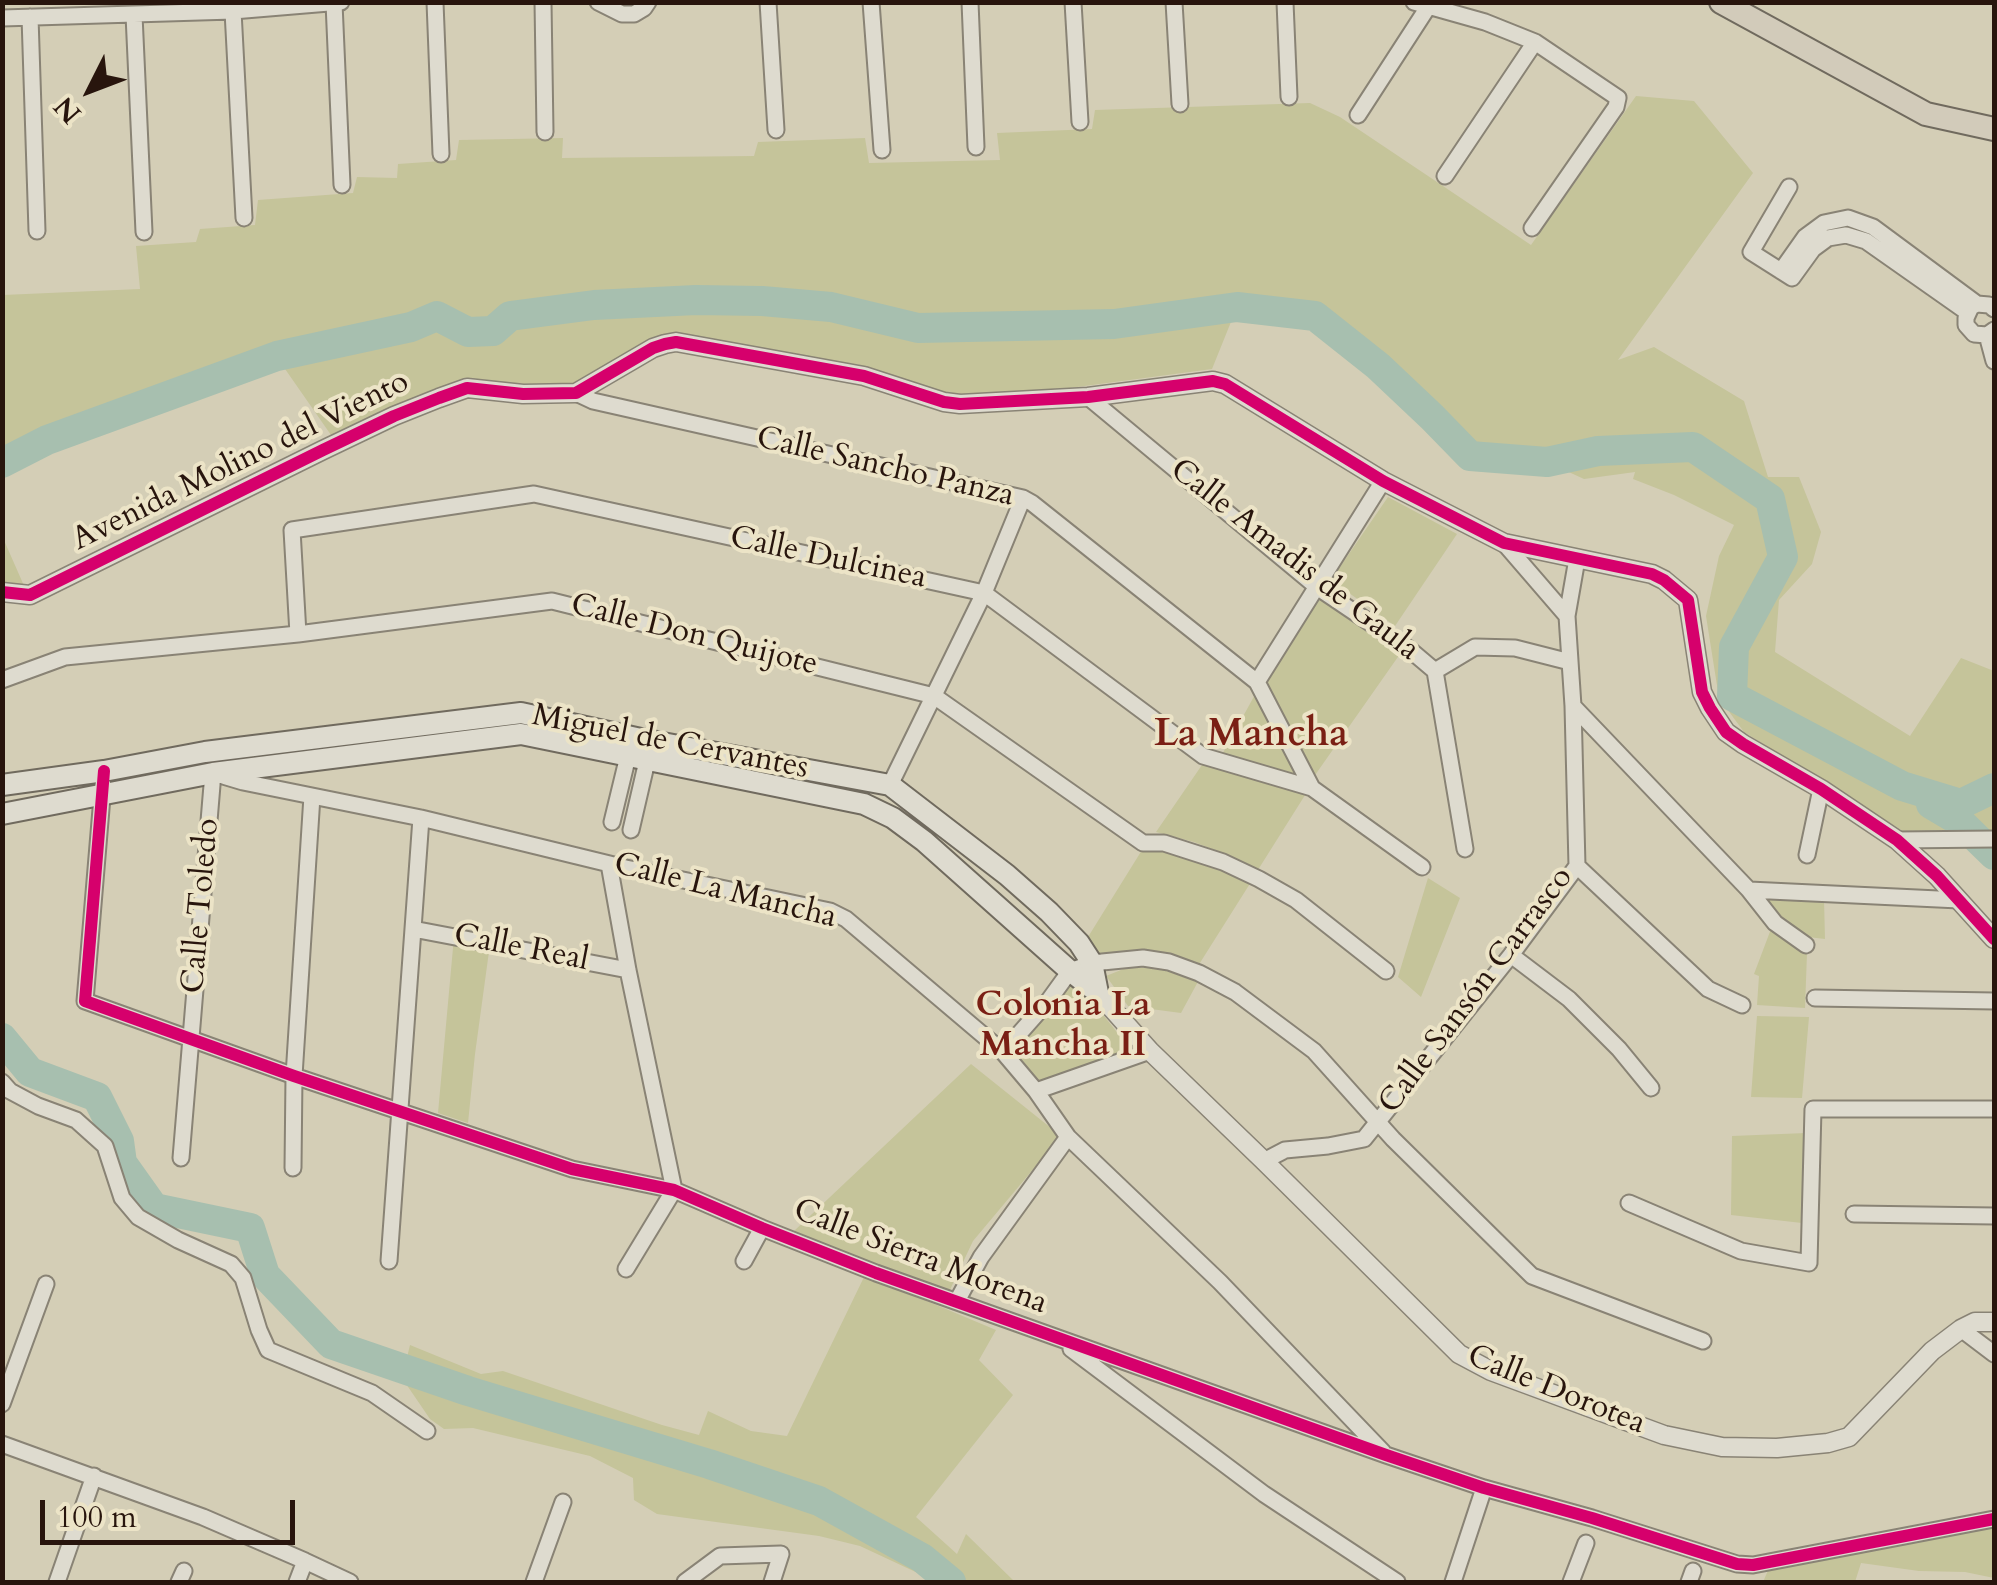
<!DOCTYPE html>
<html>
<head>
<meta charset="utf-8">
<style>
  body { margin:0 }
  #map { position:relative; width:1997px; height:1585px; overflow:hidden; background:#d4ceb6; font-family:Cardo,serif }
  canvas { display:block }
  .frame { position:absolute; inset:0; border:5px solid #28150d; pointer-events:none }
  .north { position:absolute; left:40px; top:40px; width:100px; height:100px; -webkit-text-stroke:8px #ece4c7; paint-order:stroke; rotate:228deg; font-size:28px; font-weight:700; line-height:40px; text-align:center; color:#28150d }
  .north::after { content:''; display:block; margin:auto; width:35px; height:45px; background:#28150d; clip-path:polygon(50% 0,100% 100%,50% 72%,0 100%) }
  .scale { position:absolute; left:40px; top:1500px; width:255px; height:45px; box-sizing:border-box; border:5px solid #28150d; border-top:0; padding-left:12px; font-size:30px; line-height:35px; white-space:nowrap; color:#28150d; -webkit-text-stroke:8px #ece4c7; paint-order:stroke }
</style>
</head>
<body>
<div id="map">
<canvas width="1997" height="1585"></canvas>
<div class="frame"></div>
<div class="north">N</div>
<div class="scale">100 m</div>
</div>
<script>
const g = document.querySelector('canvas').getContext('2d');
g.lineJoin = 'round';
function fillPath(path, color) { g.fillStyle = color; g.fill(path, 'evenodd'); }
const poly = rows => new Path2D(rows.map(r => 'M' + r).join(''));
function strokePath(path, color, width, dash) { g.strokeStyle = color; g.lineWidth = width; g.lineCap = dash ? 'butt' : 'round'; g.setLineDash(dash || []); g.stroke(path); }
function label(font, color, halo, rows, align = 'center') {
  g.font = font + ' Cardo,serif'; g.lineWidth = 8; g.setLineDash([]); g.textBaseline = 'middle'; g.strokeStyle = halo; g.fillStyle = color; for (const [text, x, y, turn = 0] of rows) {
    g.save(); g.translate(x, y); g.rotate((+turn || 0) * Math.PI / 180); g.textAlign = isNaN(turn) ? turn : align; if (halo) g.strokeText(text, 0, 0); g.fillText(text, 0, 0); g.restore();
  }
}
fillPath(poly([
  [1636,96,1694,101,1753,173,1618,360,1654,347,1744,401,1768,477,1799,477,1821,532,1812,564,1779,600,1775,652,1910,736,1961,658,1994,671,1994,830,1903,831,1744,732,1719,698,1706,616,1719,556,1734,525,1674,495,1633,479,1635,472,1584,479,1547,462,1470,456,1378,366,1315,316,1237,307,1212,369,1047,391,970,394,947,394,857,364,812,363,668,336,570,386,458,381,331,435,276,356,52,439,3,464,3,295,140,289,136,246,196,242,200,229,255,225,258,200,353,193,357,177,397,178,398,164,456,160,459,140,563,138,562,158,754,156,758,142,865,138,869,163,1000,160,997,133,1092,129,1095,110,1310,103,1340,117,1531,245],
  [1388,497,1457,534,1395,626,1331,580],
  [3,538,25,588,3,584],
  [1318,595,1400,654,1313,778,1263,682],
  [1257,691,1303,781,1219,760],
  [1204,762,1307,792,1256,873,1230,856,1194,842,1156,832],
  [1163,848,1215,866,1251,882,1198,966,1093,955,1088,937,1142,850],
  [1428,878,1460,898,1421,997,1398,977],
  [1762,895,1824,899,1825,939,1808,937,1778,919],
  [1771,929,1807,953,1805,1008,1757,1005,1759,976,1754,974],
  [454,937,490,944,475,1054,468,1123,438,1113],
  [1157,967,1200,978,1181,1013,1128,1006,1106,976,1126,968],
  [1071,986,1088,996,1132,1051,1039,1086,1016,1055,1031,1029,1063,990],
  [1757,1016,1809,1017,1802,1098,1751,1097],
  [971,1064,1061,1136,973,1241,948,1294,794,1231],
  [1806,1133,1802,1223,1731,1215,1732,1136],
  [865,1275,996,1330,979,1360,1013,1395,916,1517,957,1554,966,1534,1015,1582,937,1582,860,1546,819,1536,657,1514,634,1500,633,1478,590,1456,473,1428,444,1429,430,1419,402,1378,410,1345,481,1374,503,1371,662,1425,699,1435,708,1411,751,1431,787,1436],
  [1994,1524,1994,1578,1965,1572,1919,1571,1861,1563,1855,1582,1763,1582,1769,1568]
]), '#c5c49a');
strokePath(poly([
  [2,463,47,440,277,356,411,327,437,316,468,332,493,331,510,316,594,305,696,300,762,301,831,307,918,328,1114,324,1237,307,1315,316,1378,366,1432,417,1470,456,1547,462,1598,451,1693,447,1770,499,1783,557,1734,647,1732,696,1902,786,1961,804,1994,788],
  [1931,804,1958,820,1994,855],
  [2,1038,30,1072,97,1097,119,1141,122,1163,154,1208,250,1228,265,1275,331,1344,468,1391,709,1464,819,1501,922,1558,951,1582]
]), '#a7bfaf', 30);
const minor = poly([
  [435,2,441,154],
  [543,2,545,132],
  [598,2,622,14,634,14,644,8,648,2],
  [768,2,776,130],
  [871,2,882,150],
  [970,2,976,147],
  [1073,2,1080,122],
  [1174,2,1180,104],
  [1285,2,1289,97],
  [1414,2,1485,22,1535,42,1618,98,1616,107,1532,228],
  [334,3,342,185],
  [233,11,244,218],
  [134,15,144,232],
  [30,17,37,231],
  [2,18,233,11,341,2],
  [1358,115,1428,7],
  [1445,176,1535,42],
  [1789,187,1751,252,1792,278,1813,249,1828,238,1846,235,1866,241,1967,312],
  [1781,271,1805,237,1824,223,1848,218,1873,227,1977,304],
  [1994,309,1989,305,1977,304,1971,307,1966,318,1966,325,1974,334,1987,335,1994,330],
  [1987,335,1994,361],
  [576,393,593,401,1023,498,1032,503,1257,682,1312,788,1422,867],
  [1088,397,1317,587,1409,649,1435,671],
  [1567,616,1577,559],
  [298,634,292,530,534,494,984,593,1203,756,1312,788],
  [1435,671,1465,849],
  [1435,671,1475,647,1515,648,1570,662],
  [2,680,65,657,298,634,552,601,934,696,1143,843,1164,843,1223,862,1259,879,1296,900,1386,971],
  [1257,682,1383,481],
  [1573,706,1749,890,1959,900],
  [103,785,85,1001,294,1076,572,1169,674,1190,762,1228,876,1273,1386,1455,1484,1488,1592,1518,1737,1564,1753,1565,1994,1519],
  [890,785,984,593,1023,498],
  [612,822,628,756],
  [631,830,647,761],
  [1897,840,1994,839],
  [1807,855,1821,789],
  [609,864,628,970,674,1190,626,1269],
  [1577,866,1708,989,1742,1005],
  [1749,890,1775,923,1806,945],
  [413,929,628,970],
  [1511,955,1569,999,1619,1049,1651,1088],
  [1815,998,1994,1001],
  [1003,1052,1049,1000,1070,971,1092,963,1143,958,1169,962,1199,973,1235,992,1314,1051,1393,1139,1532,1276,1703,1341],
  [2,1082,10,1091,38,1106,76,1120,105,1146,122,1198,138,1217,178,1240,231,1264,243,1278,259,1330,268,1350,372,1393,427,1431],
  [1036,1091,1150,1051],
  [181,1158,213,773,243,782,421,818,626,868,830,911,846,919,1003,1052,1036,1091,1068,1137,1220,1282,1383,1452],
  [1264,1161,1285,1150,1328,1146,1364,1139,1511,955,1577,866,1573,706,1567,616,1504,543],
  [293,1168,294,1076,312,796],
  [1629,1203,1741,1251,1809,1263,1813,1109,1994,1109],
  [1854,1214,1994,1216],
  [389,1261,421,818],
  [744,1261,762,1228],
  [957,1301,981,1257,1068,1137],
  [1961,1329,1994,1354],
  [1071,1349,1264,1494,1397,1582],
  [2,1404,46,1284],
  [2,1444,203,1517,305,1561,350,1582],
  [57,1582,94,1476],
  [179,1582,184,1571],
  [297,1582,305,1561],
  [534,1582,563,1502],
  [685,1582,720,1556,781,1554,772,1582],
  [1453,1582,1484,1488],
  [1571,1582,1586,1543],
  [1689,1582,1693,1571]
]);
const tertiary = poly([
  [2,592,30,595,323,450,394,416,439,398,467,388,523,394,576,393,653,348,665,344,676,342,864,376,944,402,960,404,1088,397,1213,381,1225,384,1383,481,1504,543,1652,574,1664,580,1688,600,1702,692,1710,708,1726,732,1743,744,1821,789,1897,840,1937,876,1994,939],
  [1098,993,1150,1051,1264,1161,1459,1354,1491,1371,1664,1435,1722,1447,1777,1448,1828,1443,1849,1437,1932,1351,1961,1329,1975,1322,1994,1322]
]);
const secondary = poly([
  [2,785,104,771,205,752,521,713,641,739,890,785,1007,875,1049,912,1079,943,1092,963,1098,993],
  [2,814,213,773,521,734,864,804,893,818,924,841,1070,971,1098,993]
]);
const primary = poly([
  [1721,2,1926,114,1994,129]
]);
strokePath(minor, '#898375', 19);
strokePath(tertiary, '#898375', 21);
strokePath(secondary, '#706a5e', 24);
strokePath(primary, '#706a5e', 26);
strokePath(minor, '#dedbcf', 15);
strokePath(tertiary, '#dedbcf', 18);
strokePath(secondary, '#dedbcf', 20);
strokePath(primary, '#d2cbba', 22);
strokePath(poly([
  [2,592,30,595,323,450,394,416,439,398,467,388,523,394,576,393,653,348,665,344,676,342,864,376,944,402,960,404,1088,397,1213,381,1225,384,1383,481,1504,543,1652,574,1664,580,1688,600,1702,692,1710,708,1726,732,1743,744,1821,789,1897,840,1937,876,1994,939],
  [104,771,85,1001,294,1076,572,1169,674,1190,762,1228,876,1273,1386,1455,1484,1488,1592,1518,1737,1564,1753,1565,1994,1519]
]), '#d6006c', 12);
label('32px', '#28150d', '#ece4c7', [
  ["Avenida Molino del Viento",241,462,-26],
  ["Calle Sancho Panza",885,468,13],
  ["Calle Dulcinea",828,559,12],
  ["Calle Amadis de Gaula",1294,561,38],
  ["Calle Don Quijote",694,636,14],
  ["Miguel de Cervantes",670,743,11],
  ["Calle La Mancha",725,892,14],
  ["Calle Toledo",202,906,-85],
  ["Calle Real",521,949,11],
  ["Calle Sansón Carrasco",1477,991,-53],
  ["Calle Sierra Morena",920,1258,21],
  ["Calle Dorotea",1556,1391,22]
]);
label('bold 35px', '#7a1f14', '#ece4c7', [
  ["Colonia La",1063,1007],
  ["Mancha II",1063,1047]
]);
label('bold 38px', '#7a1f14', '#ece4c7', [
  ["La Mancha",1251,736]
]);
</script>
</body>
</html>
